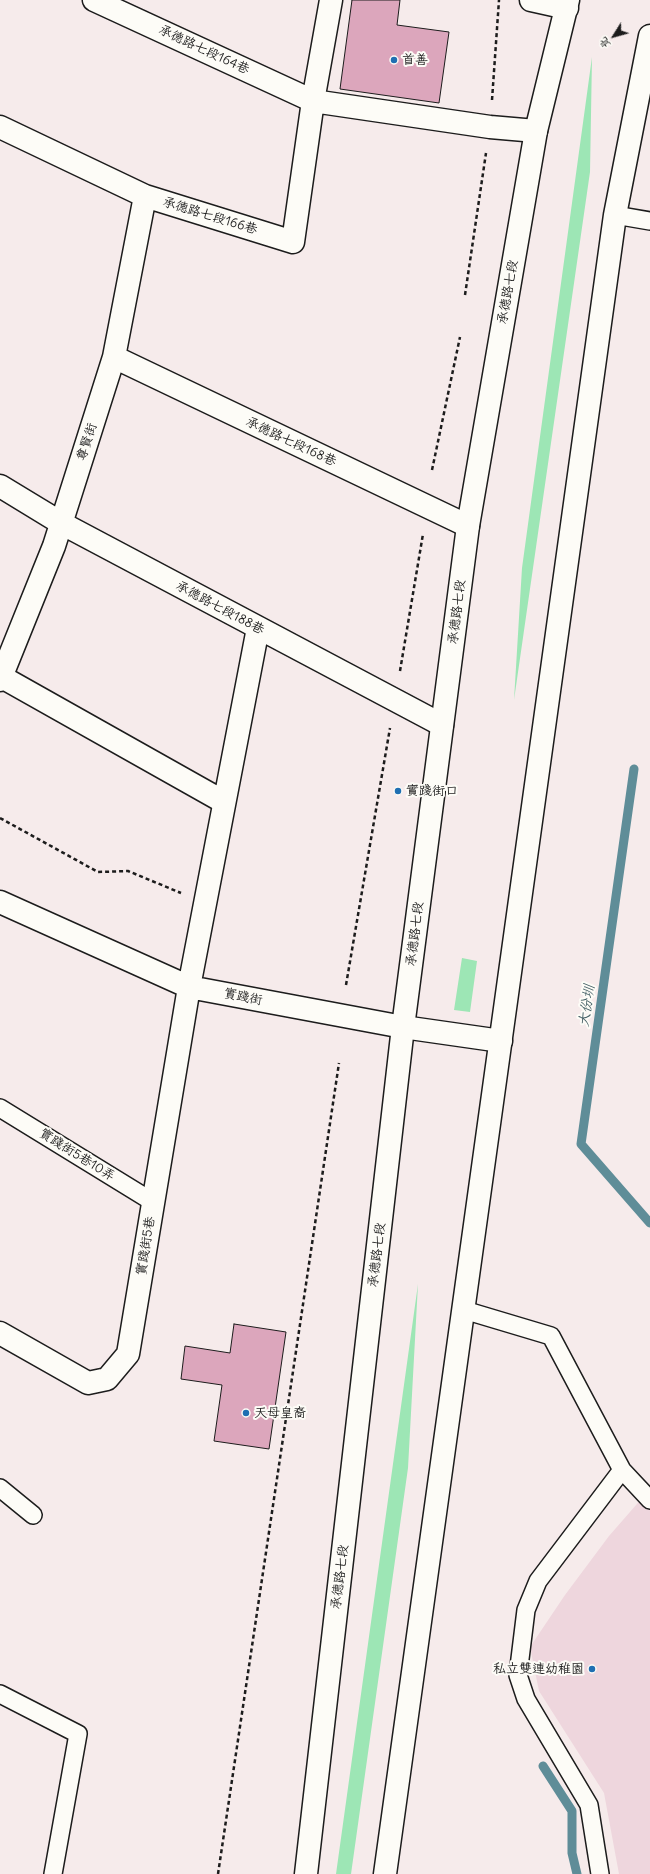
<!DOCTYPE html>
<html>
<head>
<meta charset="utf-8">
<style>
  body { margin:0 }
  #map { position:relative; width:650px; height:1874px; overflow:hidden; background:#f6ebeb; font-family:Delius,"LXGW WenKai TC",sans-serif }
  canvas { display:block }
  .north { position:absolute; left:594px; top:16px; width:40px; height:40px; -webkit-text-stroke:3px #fdfcf7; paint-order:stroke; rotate:233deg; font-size:11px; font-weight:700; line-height:16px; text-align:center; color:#1c1c1c }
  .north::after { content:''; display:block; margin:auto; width:14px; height:18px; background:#1c1c1c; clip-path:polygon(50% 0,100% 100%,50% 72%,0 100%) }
</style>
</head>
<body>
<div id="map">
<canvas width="650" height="1874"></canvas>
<div class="north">北</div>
</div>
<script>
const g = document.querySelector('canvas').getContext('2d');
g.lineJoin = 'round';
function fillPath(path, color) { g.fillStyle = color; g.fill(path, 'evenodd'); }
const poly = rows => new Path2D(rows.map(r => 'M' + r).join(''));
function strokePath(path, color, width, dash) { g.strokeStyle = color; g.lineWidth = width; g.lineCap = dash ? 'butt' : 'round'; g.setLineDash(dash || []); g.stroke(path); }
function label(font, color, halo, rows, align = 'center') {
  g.font = font + ' Delius,"LXGW WenKai TC",sans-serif'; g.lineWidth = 4; g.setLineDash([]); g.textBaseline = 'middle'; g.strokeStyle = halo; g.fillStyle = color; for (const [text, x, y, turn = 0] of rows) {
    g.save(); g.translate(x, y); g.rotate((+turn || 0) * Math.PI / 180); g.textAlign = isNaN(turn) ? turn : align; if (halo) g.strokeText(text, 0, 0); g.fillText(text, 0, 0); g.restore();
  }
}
fillPath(poly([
  [650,1489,650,1874,619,1874,604,1793,539,1691,530,1647,565,1595,609,1536]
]), '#eed6dd');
fillPath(poly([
  [592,57,590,172,514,700,522,568],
  [462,958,477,961,470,1012,454,1010],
  [418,1284,408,1468,351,1874,336,1874]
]), '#9de6b5');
strokePath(poly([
  [634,769,581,1144,650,1223],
  [543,1766,572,1811,572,1853,577,1874]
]), '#5f8d98', 9);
const building = poly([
  [352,0,400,0,397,25,449,32,439,103,340,89,352,0],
  [234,1324,286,1332,269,1449,214,1441,222,1385,181,1379,185,1346,230,1353,234,1324]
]);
fillPath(building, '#dca6bc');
strokePath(building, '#1c1c1c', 1);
const lane = poly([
  [615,215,650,221],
  [0,1108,153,1202],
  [464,1310,551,1336,622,1470,538,1581,526,1610,518,1675,526,1699,589,1805,600,1874],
  [622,1470,650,1500],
  [0,1488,33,1515],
  [0,1694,78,1734,53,1874]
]);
const street = poly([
  [94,0,313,101,490,127,536,131],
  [531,0,567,8],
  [0,127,145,196,293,242,313,101,331,0],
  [114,357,468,526],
  [0,486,61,523,442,725],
  [0,676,224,802],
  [0,680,54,546,114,357,145,196],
  [0,902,189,987,403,1027,501,1041],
  [0,1333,88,1383,107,1379,128,1354,189,987,258,628]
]);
const primary = poly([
  [306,1874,403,1027,468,526,536,131,568,0],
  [385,1874,615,215,650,36]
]);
strokePath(lane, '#1c1c1c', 20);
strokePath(street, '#1c1c1c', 25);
strokePath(primary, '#1c1c1c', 25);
strokePath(poly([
  [492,100,499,0],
  [465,295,486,153],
  [432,470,460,337],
  [400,671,423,534],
  [0,818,98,872,128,871,181,893],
  [346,985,390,728],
  [218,1874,339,1063]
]), '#1c1c1c', 2.5, [4, 3]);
strokePath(lane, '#fdfcf7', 17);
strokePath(street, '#fdfcf7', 22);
strokePath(primary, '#fdfcf7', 22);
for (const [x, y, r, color] of [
  [394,60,4,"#1f6fb2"],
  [398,791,4,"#1f6fb2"],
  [246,1413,4,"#1f6fb2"],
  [592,1669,4,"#1f6fb2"]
]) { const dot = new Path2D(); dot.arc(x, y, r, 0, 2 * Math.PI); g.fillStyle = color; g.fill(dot); strokePath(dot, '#fdfcf7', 1.5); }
label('13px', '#1c1c1c', '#fdfcf7', [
  ["承德路七段164巷",204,50,25],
  ["承德路七段166巷",210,216,17],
  ["承德路七段",508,292,-80],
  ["尊賢街",87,442,-72],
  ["承德路七段168巷",291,442,25],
  ["承德路七段188巷",220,608,28],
  ["承德路七段",457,612,-83],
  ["承德路七段",415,934,-83],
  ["實踐街",243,997,11],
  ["實踐街5巷10弄",77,1155,32],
  ["實踐街5巷",146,1246,-81],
  ["承德路七段",377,1255,-83],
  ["承德路七段",340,1577,-83]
]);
label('13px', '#1c1c1c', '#fdfcf7', [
  ["首善",402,60],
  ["實踐街口",406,791],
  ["天母皇裔",254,1413],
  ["私立雙連幼稚園",584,1669,"right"]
], 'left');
label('italic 14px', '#435e64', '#fdfcf7', [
  ["大份圳",587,1006,-82]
]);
</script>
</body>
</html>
